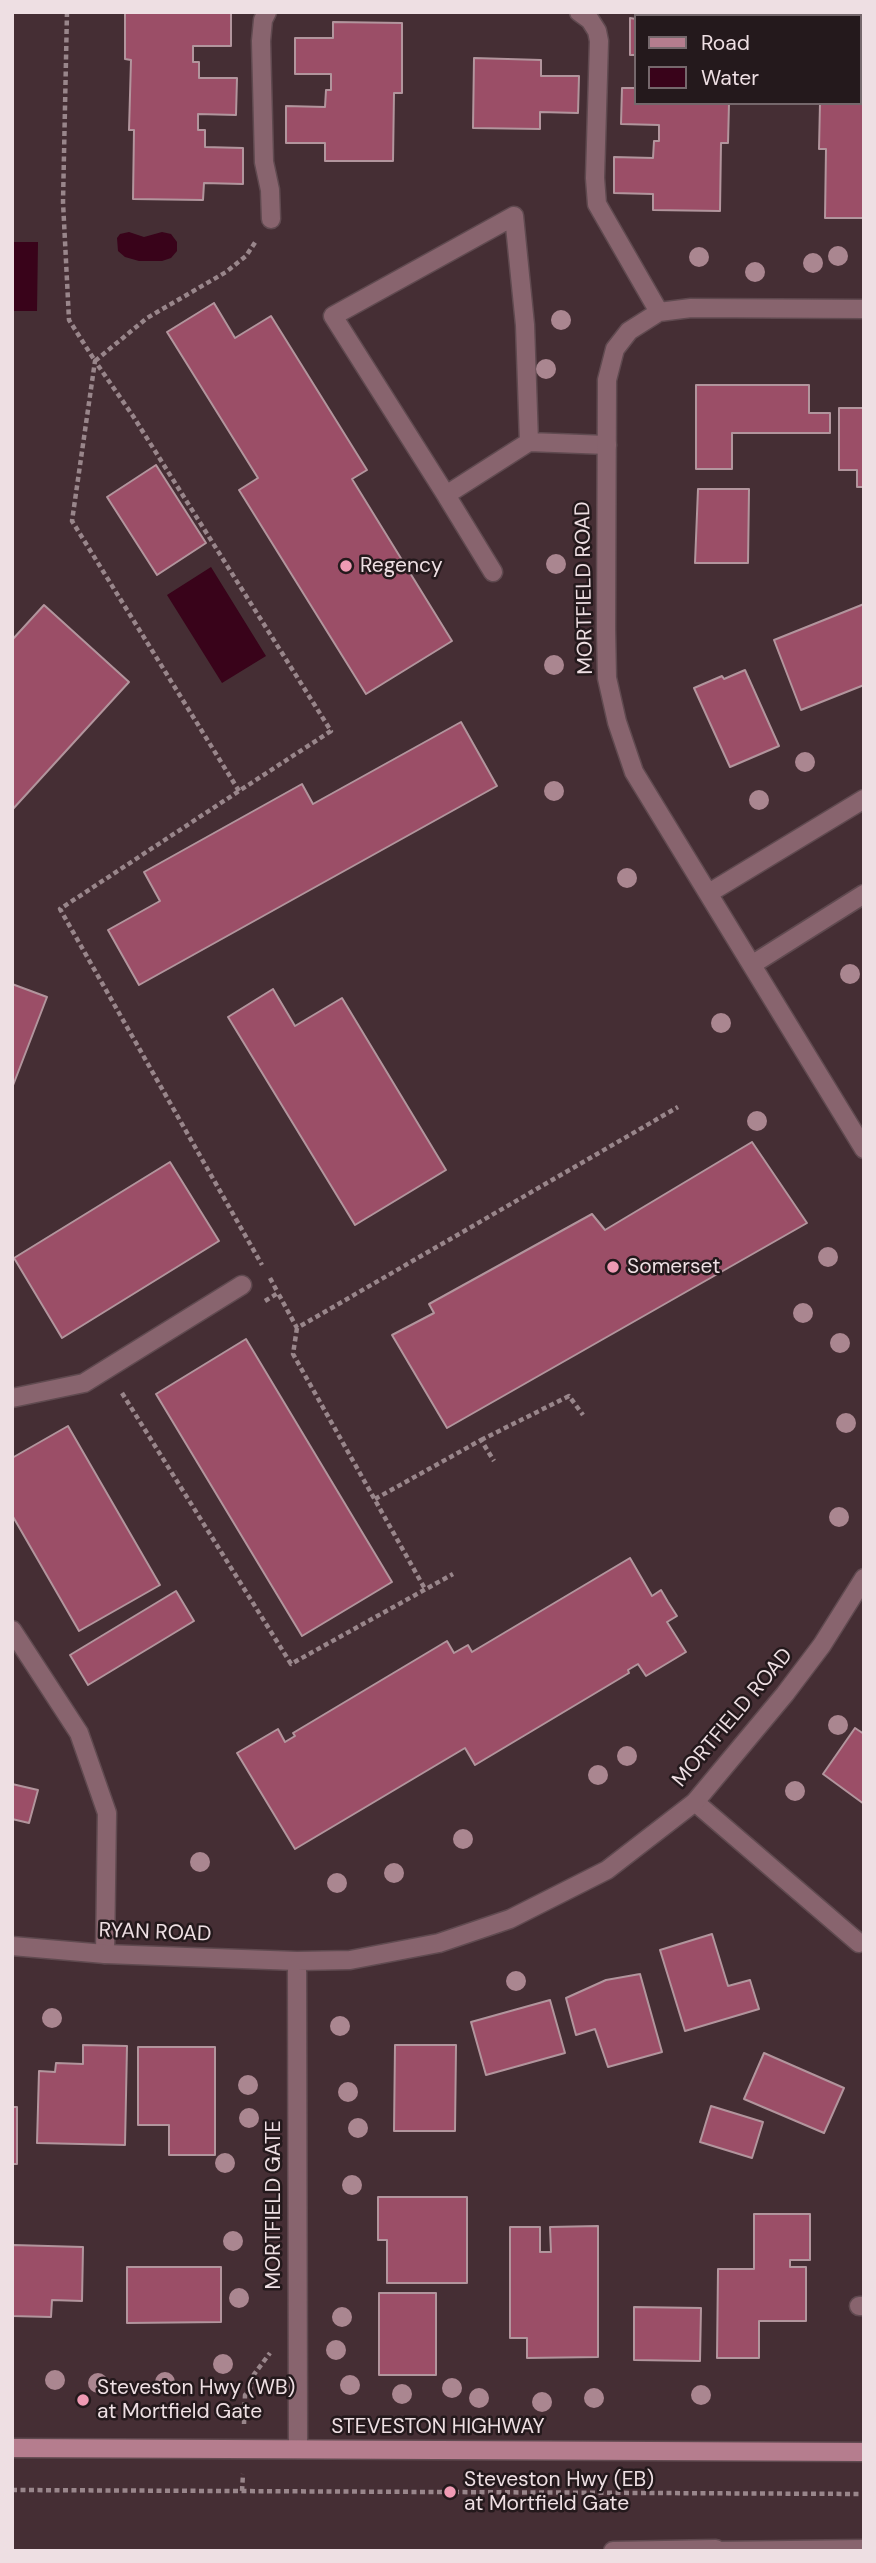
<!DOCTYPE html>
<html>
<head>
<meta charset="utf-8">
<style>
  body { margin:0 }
  #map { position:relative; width:876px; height:2563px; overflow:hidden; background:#452e34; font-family:"DM Sans",sans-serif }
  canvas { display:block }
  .frame { position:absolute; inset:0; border:14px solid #eedfe3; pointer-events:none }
  .legend { position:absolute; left:634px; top:14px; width:228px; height:91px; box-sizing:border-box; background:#24191c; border:2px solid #75686c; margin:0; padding:9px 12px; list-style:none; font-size:21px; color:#eedfe3 }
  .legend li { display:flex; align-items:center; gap:14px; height:35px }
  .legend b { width:35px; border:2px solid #75686c }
</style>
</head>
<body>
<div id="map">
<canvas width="876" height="2563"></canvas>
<div class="frame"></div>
<ul class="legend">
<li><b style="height:9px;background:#b57d8e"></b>Road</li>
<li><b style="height:19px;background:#39031a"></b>Water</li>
</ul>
</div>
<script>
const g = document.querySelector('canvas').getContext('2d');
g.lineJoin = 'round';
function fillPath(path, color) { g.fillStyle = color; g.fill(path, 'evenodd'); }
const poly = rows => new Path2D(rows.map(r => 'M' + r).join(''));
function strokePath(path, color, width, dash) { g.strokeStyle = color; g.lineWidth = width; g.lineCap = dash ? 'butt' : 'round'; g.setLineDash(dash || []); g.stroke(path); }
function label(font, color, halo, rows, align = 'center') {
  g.font = font + ' "DM Sans",sans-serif'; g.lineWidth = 5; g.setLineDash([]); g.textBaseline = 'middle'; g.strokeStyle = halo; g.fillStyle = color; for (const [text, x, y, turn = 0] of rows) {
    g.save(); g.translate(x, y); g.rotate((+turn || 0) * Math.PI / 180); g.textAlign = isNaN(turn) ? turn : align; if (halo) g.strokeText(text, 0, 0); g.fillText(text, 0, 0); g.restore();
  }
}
fillPath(poly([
  [129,232,144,237,162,232,171,234,177,242,177,251,171,258,162,261,139,261,125,257,118,251,117,238,120,234],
  [12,242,38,242,37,311,12,311],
  [211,567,266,656,222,683,167,595]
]), '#39031a');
const building = poly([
  [125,12,231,12,231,46,193,46,193,62,199,62,199,78,237,78,236,115,198,114,198,130,205,130,205,147,243,148,243,184,204,183,203,200,133,199,134,130,129,130,131,60,125,59,125,12],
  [669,12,737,12,737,16,669,16,669,12],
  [815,12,864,12,864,218,825,218,826,149,819,149,820,103,860,103,860,16,815,16,815,12],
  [630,18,636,19,636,55,630,55,630,18],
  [333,22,402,23,402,93,394,93,393,161,325,161,325,143,286,143,286,106,325,107,326,90,331,90,331,74,295,74,295,38,333,38,333,22],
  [474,58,541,60,541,76,579,76,578,113,540,112,540,129,473,128,474,58],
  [622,88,636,88,636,103,729,103,728,143,721,143,720,211,653,210,653,194,614,193,614,157,653,158,654,141,659,141,659,125,621,124,622,88],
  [214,303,235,338,271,316,367,470,352,479,452,641,366,694,239,490,258,478,167,332,214,303],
  [696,385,809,385,809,413,830,413,830,433,732,433,732,469,696,469,696,385],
  [839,408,864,408,864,487,857,487,857,470,839,470,839,408],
  [156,465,206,543,157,575,107,497,156,465],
  [698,489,749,489,748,563,695,563,698,489],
  [864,604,864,685,801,710,774,640,864,604],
  [44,605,129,682,12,810,12,640,44,605],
  [745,670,779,746,730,767,694,688,722,676,724,679,745,670],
  [461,722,497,786,139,985,108,930,160,901,144,872,302,784,313,804,461,722],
  [12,984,47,997,12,1088,12,984],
  [273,989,295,1026,342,998,446,1170,355,1225,228,1017,273,989],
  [752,1142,807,1223,447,1428,392,1335,434,1313,429,1304,592,1214,605,1230,752,1142],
  [170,1162,219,1241,62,1338,14,1258,170,1162],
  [246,1339,392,1582,302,1636,156,1394,246,1339],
  [68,1426,160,1585,79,1631,12,1515,12,1458,68,1426],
  [630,1558,652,1596,661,1590,668,1602,677,1616,667,1622,686,1652,646,1676,638,1664,628,1670,629,1673,475,1765,465,1748,295,1849,237,1753,278,1729,285,1742,295,1736,293,1733,447,1641,454,1653,468,1645,472,1652,630,1558],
  [176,1591,194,1621,88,1685,70,1655,176,1591],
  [855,1728,864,1734,864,1804,823,1774,855,1728],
  [12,1784,38,1790,29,1823,12,1819,12,1784],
  [712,1934,728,1986,750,1980,759,2009,685,2031,660,1950,712,1934],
  [640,1974,662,2052,608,2067,595,2029,576,2035,566,1998,606,1980,640,1974],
  [550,2000,565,2053,486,2075,471,2022,550,2000],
  [83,2045,127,2046,125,2145,37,2143,39,2071,55,2072,56,2063,83,2064,83,2045],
  [395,2045,456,2045,455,2131,394,2131,395,2045],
  [138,2047,215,2047,215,2155,169,2155,169,2125,138,2125,138,2047],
  [764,2053,844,2088,824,2133,744,2099,764,2053],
  [711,2106,763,2122,752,2158,700,2142,711,2106],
  [12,2107,17,2107,17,2164,12,2164,12,2107],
  [378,2197,467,2197,467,2283,387,2283,387,2240,378,2240,378,2197],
  [754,2214,810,2214,810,2260,790,2260,790,2267,806,2267,806,2321,759,2321,759,2358,717,2358,718,2269,754,2269,754,2214],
  [598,2226,598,2357,527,2358,527,2338,510,2338,510,2227,540,2227,540,2252,551,2252,550,2227,598,2226],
  [13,2245,83,2247,82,2301,52,2300,51,2317,12,2316,13,2245],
  [127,2267,221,2267,221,2322,127,2323,127,2267],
  [379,2293,436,2293,436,2375,379,2375,379,2293],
  [634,2307,701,2308,700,2361,634,2360,634,2307]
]);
fillPath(building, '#9b4e67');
strokePath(building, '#b2959d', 2);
const lane = poly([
  [529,442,525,325,514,216,333,316,446,495,529,442,607,445],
  [446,495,493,572],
  [12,1398,84,1383,242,1285],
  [12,1630,79,1733,107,1813,105,1954],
  [695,1802,859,1943],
  [859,2306,864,2306],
  [613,2551,716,2549],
  [716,2551,864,2549]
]);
const street = poly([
  [267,12,263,20,261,41,264,162,270,190,271,219],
  [579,12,590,20,597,31,599,41,595,178,597,204,659,312],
  [864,309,691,308,659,312,629,331,615,349,607,380,606,629,607,678,617,722,634,772,864,1149],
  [709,893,864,799],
  [753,964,864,894],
  [12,1946,105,1954,297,1961,350,1960,439,1943,510,1919,607,1870,695,1802,785,1694,822,1645,864,1578],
  [297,1961,298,2449]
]);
const secondary = poly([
  [12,2448,864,2452]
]);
strokePath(lane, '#604a50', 21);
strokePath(street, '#604a50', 21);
strokePath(secondary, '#604a50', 21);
strokePath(poly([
  [67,12,63,202,69,320,95,361,147,318,226,272,246,256,256,241],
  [239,791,72,521,95,361,133,416,331,731,239,791,60,909,262,1265],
  [270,1278,278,1293],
  [265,1301,278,1293,297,1328,678,1107],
  [297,1328,293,1354,425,1589],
  [122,1393,291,1664,453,1574],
  [481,1440,569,1396,583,1415],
  [375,1499,481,1440,494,1461],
  [244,2424,245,2395,250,2390,252,2377,270,2353],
  [12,2490,864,2494],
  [242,2491,243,2474]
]), '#99868b', 4.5, [5, 3.5]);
strokePath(lane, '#88646e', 18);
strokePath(street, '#88646e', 18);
strokePath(secondary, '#b57d8e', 18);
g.fillStyle = '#aa8690';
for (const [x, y] of [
  [838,256],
  [699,257],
  [813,263],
  [755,272],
  [561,320],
  [546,369],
  [556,564],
  [554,665],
  [805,762],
  [554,791],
  [759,800],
  [627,878],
  [850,974],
  [721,1023],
  [757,1121],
  [828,1257],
  [803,1313],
  [840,1343],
  [846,1423],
  [839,1517],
  [838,1725],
  [627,1756],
  [598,1775],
  [795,1791],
  [463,1839],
  [200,1862],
  [394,1873],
  [337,1883],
  [516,1981],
  [52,2018],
  [340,2026],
  [248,2085],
  [348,2092],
  [249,2118],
  [358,2128],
  [225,2163],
  [352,2185],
  [233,2241],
  [239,2298],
  [342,2317],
  [336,2350],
  [223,2364],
  [55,2380],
  [165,2382],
  [98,2383],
  [350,2385],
  [452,2388],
  [402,2394],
  [701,2395],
  [479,2398],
  [594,2398],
  [542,2402]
]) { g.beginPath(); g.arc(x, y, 10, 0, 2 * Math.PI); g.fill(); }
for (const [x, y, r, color] of [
  [346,566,7,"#f09ab4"],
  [613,1267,7,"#f09ab4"],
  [83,2400,7,"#f09ab4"],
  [450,2492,7,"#f09ab4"]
]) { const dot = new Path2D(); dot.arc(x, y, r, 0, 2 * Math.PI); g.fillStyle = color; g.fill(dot); strokePath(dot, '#24191c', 2.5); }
label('21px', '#eedfe3', '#24191c', [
  ["Regency",360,566],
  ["Somerset",627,1267],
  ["Steveston Hwy (WB)",97,2388],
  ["at Mortfield Gate",97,2412],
  ["Steveston Hwy (EB)",464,2480],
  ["at Mortfield Gate",464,2504]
], 'left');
label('21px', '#eedfe3', '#24191c', [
  ["MORTFIELD ROAD",585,588,-91],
  ["MORTFIELD ROAD",733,1718,-50],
  ["RYAN ROAD",155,1933,2],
  ["MORTFIELD GATE",274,2205,-90],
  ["STEVESTON HIGHWAY",438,2427]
]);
</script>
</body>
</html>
